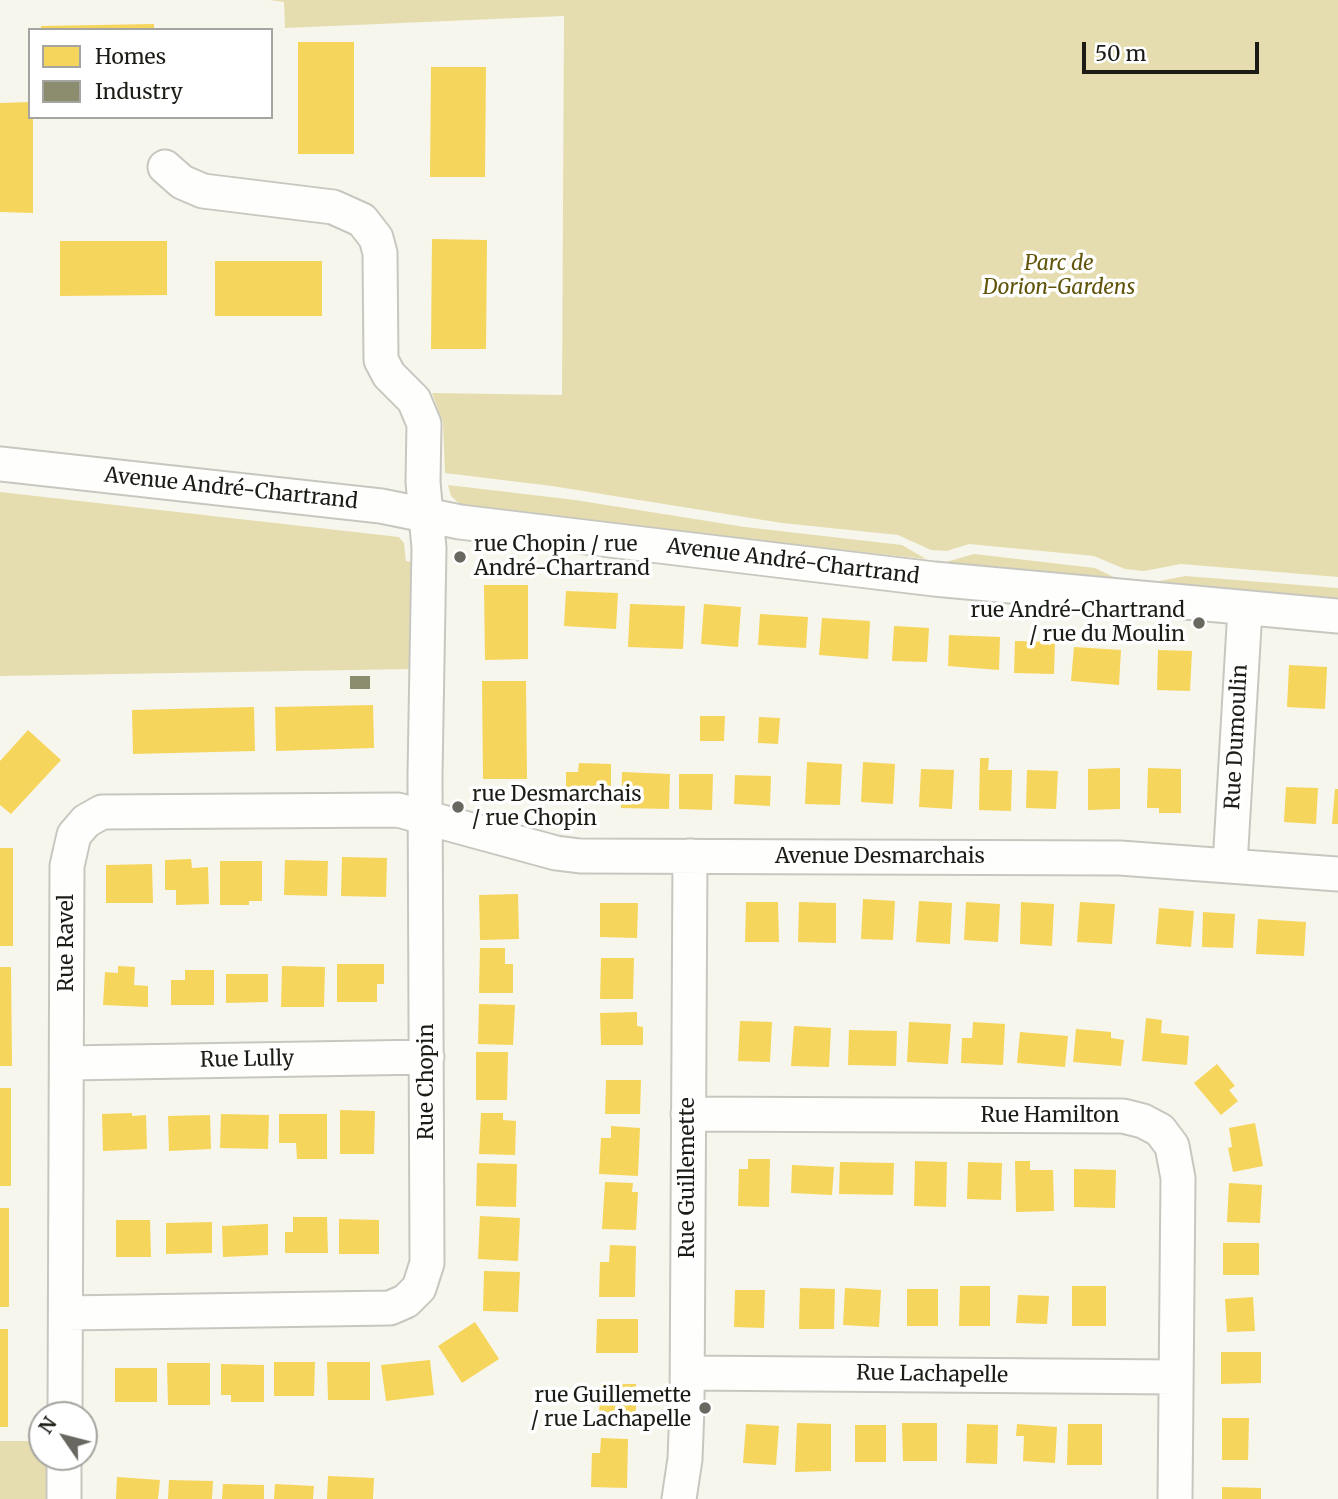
<!DOCTYPE html>
<html>
<head>
<meta charset="utf-8">
<style>
  body { margin:0 }
  #map { position:relative; width:1338px; height:1499px; overflow:hidden; background:#f7f6ec; font-family:Merriweather,serif }
  canvas { display:block }
  .legend { position:absolute; left:28px; top:28px; width:245px; height:91px; box-sizing:border-box; background:#fff; border:2px solid #a4a4a1; margin:0; padding:9px 12px; list-style:none; font-size:21px; color:#1c1b15 }
  .legend li { display:flex; align-items:center; gap:14px; height:35px }
  .legend b { width:35px; border:2px solid #a4a4a1 }
  .north { position:absolute; left:28px; top:1401px; width:70px; height:70px; box-sizing:border-box; background:#fff; border:2px solid #a4a4a1; border-radius:50%; rotate:305deg; font-size:19px; font-weight:700; line-height:28px; text-align:center; color:#1c1b15 }
  .north::after { content:''; display:block; margin:auto; width:24px; height:32px; background:#696860; clip-path:polygon(50% 0,100% 100%,50% 72%,0 100%) }
  .scale { position:absolute; left:1082px; top:42px; width:177px; height:32px; box-sizing:border-box; border:4px solid #1c1b15; border-top:0; padding-left:9px; font-size:21px; line-height:24px; white-space:nowrap; color:#1c1b15; -webkit-text-stroke:5px #fff; paint-order:stroke }
</style>
</head>
<body>
<div id="map">
<canvas width="1338" height="1499"></canvas>
<ul class="legend">
<li><b style="height:19px;background:#f6d55c"></b>Homes</li>
<li><b style="height:19px;background:#8c8c6e"></b>Industry</li>
</ul>
<div class="north">N</div>
<div class="scale">50 m</div>
</div>
<script>
const g = document.querySelector('canvas').getContext('2d');
g.lineJoin = 'round';
function fillPath(path, color) { g.fillStyle = color; g.fill(path, 'evenodd'); }
const poly = rows => new Path2D(rows.map(r => 'M' + r).join(''));
function strokePath(path, color, width, dash) { g.strokeStyle = color; g.lineWidth = width; g.lineCap = dash ? 'butt' : 'round'; g.setLineDash(dash || []); g.stroke(path); }
function label(font, color, halo, rows, align = 'center') {
  g.font = font + ' Merriweather,serif'; g.lineWidth = 7; g.setLineDash([]); g.textBaseline = 'middle'; g.strokeStyle = halo; g.fillStyle = color; for (const [text, x, y, turn = 0] of rows) {
    g.save(); g.translate(x, y); g.rotate((+turn || 0) * Math.PI / 180); g.textAlign = isNaN(turn) ? turn : align; if (halo) g.strokeText(text, 0, 0); g.fillText(text, 0, 0); g.restore();
  }
}
fillPath(poly([
  [270,0,1338,0,1338,577,1181,564,1144,571,1125,569,1094,556,969,544,947,551,931,550,898,535,782,523,552,486,445,473,443,423,432,393,562,395,564,16,285,28,284,2],
  [448,485,575,500,745,527,902,545,926,559,464,508,451,496],
  [0,492,399,537,404,543,406,561,412,562,412,669,0,676],
  [974,554,1095,568,1122,581,946,562],
  [1185,576,1338,588,1338,598,1144,584],
  [0,1441,42,1441,42,1457,48,1457,48,1499,0,1499]
]), '#e5ddb0');
fillPath(poly([
  [154,24,154,30,41,30,41,26],
  [298,42,354,42,354,154,298,154],
  [431,67,486,67,485,177,430,177],
  [30,102,30,117,33,117,33,213,0,212,0,103],
  [432,239,487,240,486,349,431,349],
  [60,241,167,241,167,295,60,296],
  [215,261,322,261,322,316,215,316],
  [484,585,528,585,528,659,485,660],
  [566,591,618,593,616,629,564,626],
  [630,604,685,606,683,649,628,647],
  [704,604,741,607,738,647,701,644],
  [760,614,808,617,806,648,758,645],
  [822,618,870,621,868,659,819,655],
  [894,626,929,628,927,662,892,661],
  [949,635,1000,637,999,670,948,666],
  [1015,641,1055,642,1054,674,1014,673],
  [1074,647,1121,650,1119,685,1071,681],
  [1158,650,1192,651,1190,691,1157,690],
  [1289,665,1327,667,1325,709,1287,707],
  [482,681,526,681,527,779,483,779],
  [373,705,374,748,276,751,275,707],
  [254,707,255,751,133,754,132,710],
  [700,716,725,716,724,741,700,741],
  [759,717,780,718,778,744,758,743],
  [28,730,61,760,11,814,0,805,0,761],
  [980,758,989,758,988,770,1012,770,1011,811,979,810],
  [807,762,842,764,840,805,805,804],
  [863,762,895,764,893,804,861,802],
  [579,763,611,764,611,803,566,803,566,772,578,772],
  [1120,768,1120,809,1088,810,1088,769],
  [1148,768,1181,769,1181,813,1159,813,1159,808,1147,808],
  [921,769,954,770,952,809,919,807],
  [1027,770,1058,771,1056,809,1026,808],
  [622,772,670,774,669,809,621,808],
  [679,774,713,774,712,810,679,809],
  [735,775,771,776,770,806,734,804],
  [1286,787,1318,788,1316,824,1284,822],
  [1335,789,1338,789,1338,824,1332,824],
  [0,848,13,848,13,946,0,946],
  [342,857,387,858,386,897,341,896],
  [191,859,192,868,208,867,209,904,176,905,176,890,165,890,165,860],
  [285,860,328,861,327,896,284,895],
  [220,861,262,861,262,901,249,901,249,905,220,905],
  [152,864,153,903,106,903,106,865],
  [518,894,519,939,480,940,479,895],
  [863,899,895,901,893,940,861,939],
  [919,901,952,903,950,944,916,942],
  [746,902,778,902,779,942,745,942],
  [799,902,836,903,836,943,798,942],
  [966,902,1000,904,998,942,964,940],
  [1021,902,1054,904,1052,946,1020,944],
  [1080,902,1115,904,1112,944,1077,942],
  [600,903,638,903,637,938,600,937],
  [1159,908,1194,911,1191,947,1156,944],
  [1203,912,1235,914,1233,948,1202,947],
  [1258,919,1306,922,1304,956,1256,954],
  [480,948,505,948,505,964,513,964,513,993,479,993],
  [601,958,634,958,633,999,600,999],
  [337,964,384,964,384,984,377,984,377,1002,337,1002],
  [118,966,135,967,134,985,148,986,148,1007,103,1005,105,972,118,973],
  [282,966,325,967,324,1007,281,1007],
  [0,967,11,967,12,1066,0,1066],
  [185,970,214,970,214,1005,171,1005,171,980,185,980],
  [226,974,268,974,268,1002,226,1003],
  [479,1004,515,1005,513,1045,478,1044],
  [637,1012,637,1026,643,1027,643,1045,601,1045,600,1013],
  [1146,1018,1162,1020,1161,1033,1189,1036,1187,1065,1142,1061],
  [740,1021,772,1022,770,1062,738,1061],
  [909,1022,951,1024,948,1064,907,1062],
  [973,1022,1005,1024,1003,1065,961,1063,962,1038,972,1038],
  [794,1026,831,1028,829,1067,791,1066],
  [1076,1029,1111,1032,1111,1038,1124,1040,1121,1066,1073,1062],
  [849,1030,897,1031,896,1066,848,1065],
  [1020,1032,1068,1036,1065,1067,1017,1063],
  [476,1052,508,1052,507,1100,476,1100],
  [1217,1064,1235,1086,1229,1090,1238,1101,1221,1115,1194,1083],
  [606,1080,641,1080,640,1114,605,1114],
  [0,1088,11,1088,11,1186,0,1186],
  [340,1110,375,1111,374,1154,340,1154],
  [132,1113,132,1116,146,1115,147,1149,103,1151,102,1114],
  [481,1113,503,1113,503,1120,516,1121,515,1155,479,1154],
  [221,1114,269,1115,268,1149,220,1148],
  [279,1114,327,1114,327,1159,297,1159,296,1143,279,1143],
  [210,1115,211,1149,169,1151,168,1116],
  [1255,1123,1263,1166,1233,1172,1228,1148,1232,1147,1229,1128],
  [611,1126,640,1128,638,1176,599,1174,601,1138,611,1138],
  [748,1159,770,1159,769,1207,738,1206,739,1169,748,1169],
  [915,1161,947,1162,946,1207,914,1206],
  [1015,1161,1030,1161,1030,1170,1053,1170,1054,1211,1016,1212],
  [840,1162,894,1163,893,1195,839,1194],
  [968,1162,1002,1163,1001,1200,967,1199],
  [477,1163,517,1164,516,1207,476,1206],
  [792,1165,834,1167,832,1195,791,1193],
  [1074,1169,1116,1170,1115,1208,1074,1207],
  [605,1182,633,1183,632,1192,638,1192,636,1230,602,1229],
  [1229,1183,1262,1185,1260,1223,1227,1222],
  [0,1208,9,1208,9,1307,0,1307],
  [480,1216,520,1218,518,1261,478,1259],
  [293,1217,327,1217,328,1253,285,1253,285,1232,293,1232],
  [339,1219,379,1220,379,1254,339,1254],
  [116,1220,150,1220,151,1257,116,1257],
  [212,1222,212,1253,166,1254,166,1223],
  [268,1224,268,1255,223,1257,222,1226],
  [1223,1243,1259,1243,1259,1275,1223,1275],
  [610,1245,636,1246,635,1297,599,1297,600,1262,609,1262],
  [484,1271,520,1272,518,1312,483,1311],
  [960,1286,990,1286,990,1326,959,1326],
  [1072,1286,1106,1286,1106,1326,1072,1326],
  [800,1288,835,1289,834,1329,799,1329],
  [845,1288,881,1290,879,1327,843,1325],
  [907,1289,938,1289,938,1326,907,1326],
  [735,1290,765,1290,764,1328,734,1327],
  [1018,1295,1049,1296,1047,1324,1016,1323],
  [1253,1297,1255,1331,1227,1332,1225,1299],
  [597,1319,638,1319,638,1353,596,1353],
  [475,1322,499,1359,462,1383,438,1346],
  [0,1329,8,1329,8,1427,0,1427],
  [1221,1352,1261,1352,1261,1383,1221,1384],
  [430,1360,434,1395,386,1401,381,1365],
  [274,1362,315,1362,314,1396,274,1396],
  [327,1362,370,1362,370,1400,328,1400],
  [167,1363,210,1363,210,1405,168,1405],
  [221,1364,264,1365,264,1402,231,1402,231,1395,221,1395],
  [115,1368,157,1368,157,1402,115,1402],
  [600,1384,636,1384,636,1420,599,1420],
  [1222,1418,1249,1418,1248,1460,1222,1460],
  [797,1423,831,1424,831,1471,795,1472],
  [902,1423,937,1423,937,1461,903,1461],
  [746,1424,779,1426,776,1465,743,1463],
  [967,1424,998,1425,997,1464,966,1463],
  [1017,1424,1057,1427,1055,1463,1023,1461,1024,1436,1016,1436],
  [1068,1424,1102,1424,1102,1465,1067,1465],
  [855,1425,886,1425,886,1462,855,1462],
  [601,1438,628,1439,627,1488,591,1487,592,1453,600,1453],
  [328,1476,374,1478,373,1499,327,1499],
  [117,1477,160,1480,158,1499,116,1499],
  [169,1480,213,1481,212,1499,168,1499],
  [223,1484,264,1485,264,1499,222,1499],
  [275,1484,314,1486,313,1499,274,1499],
  [1222,1487,1261,1488,1261,1499,1222,1499]
]), '#f6d55c');
fillPath(poly([
  [350,676,370,676,370,689,350,689]
]), '#8c8c6e');
const minor = poly([
  [0,464,381,506,460,522,934,579,1338,616],
  [1230,865,1245,609],
  [67,1063,427,1057],
  [688,1114,1123,1116,1143,1121,1160,1130,1172,1146,1178,1178,1175,1499],
  [66,1313,390,1308,406,1301,419,1288,427,1263,425,775,429,548,423,482,424,424,414,400,389,375,381,360,380,253,376,238,362,220,333,207,203,191,182,182,165,167],
  [688,1373,1176,1377],
  [65,1415,67,866,74,835,86,821,102,812,398,810,556,853,580,856,1120,858,1338,874],
  [64,1499,64,1457],
  [679,1499,685,1459,687,1408,690,856]
]);
strokePath(minor, '#c8c7bf', 37);
strokePath(minor, '#fefefc', 33);
for (const [x, y, r, color] of [
  [460,557,7,"#696860"],
  [1199,623,7,"#696860"],
  [458,807,7,"#696860"],
  [705,1408,7,"#696860"]
]) { const dot = new Path2D(); dot.arc(x, y, r, 0, 2 * Math.PI); g.fillStyle = color; g.fill(dot); strokePath(dot, '#fff', 2.5); }
label('italic 21px', '#60540b', '#fff', [
  ["Parc de",1059,264],
  ["Dorion-Gardens",1059,288]
]);
label('21px', '#1c1b15', '#fff', [
  ["Avenue André-Chartrand",231,489,6],
  ["Avenue André-Chartrand",793,562,7],
  ["Rue Dumoulin",1237,737,-87],
  ["Avenue Desmarchais",880,857],
  ["Rue Ravel",67,943,-90],
  ["Rue Lully",247,1060,-1],
  ["Rue Chopin",427,1082,-90],
  ["Rue Hamilton",1050,1116],
  ["Rue Guillemette",688,1178,-90],
  ["Rue Lachapelle",932,1375,1]
]);
label('21px', '#1c1b15', '#fff', [
  ["rue Chopin / rue",474,545],
  ["André-Chartrand",474,569],
  ["rue André-Chartrand",1185,611,"right"],
  ["/ rue du Moulin",1185,635,"right"],
  ["rue Desmarchais",472,795],
  ["/ rue Chopin",472,819],
  ["rue Guillemette",691,1396,"right"],
  ["/ rue Lachapelle",691,1420,"right"]
], 'left');
</script>
</body>
</html>
